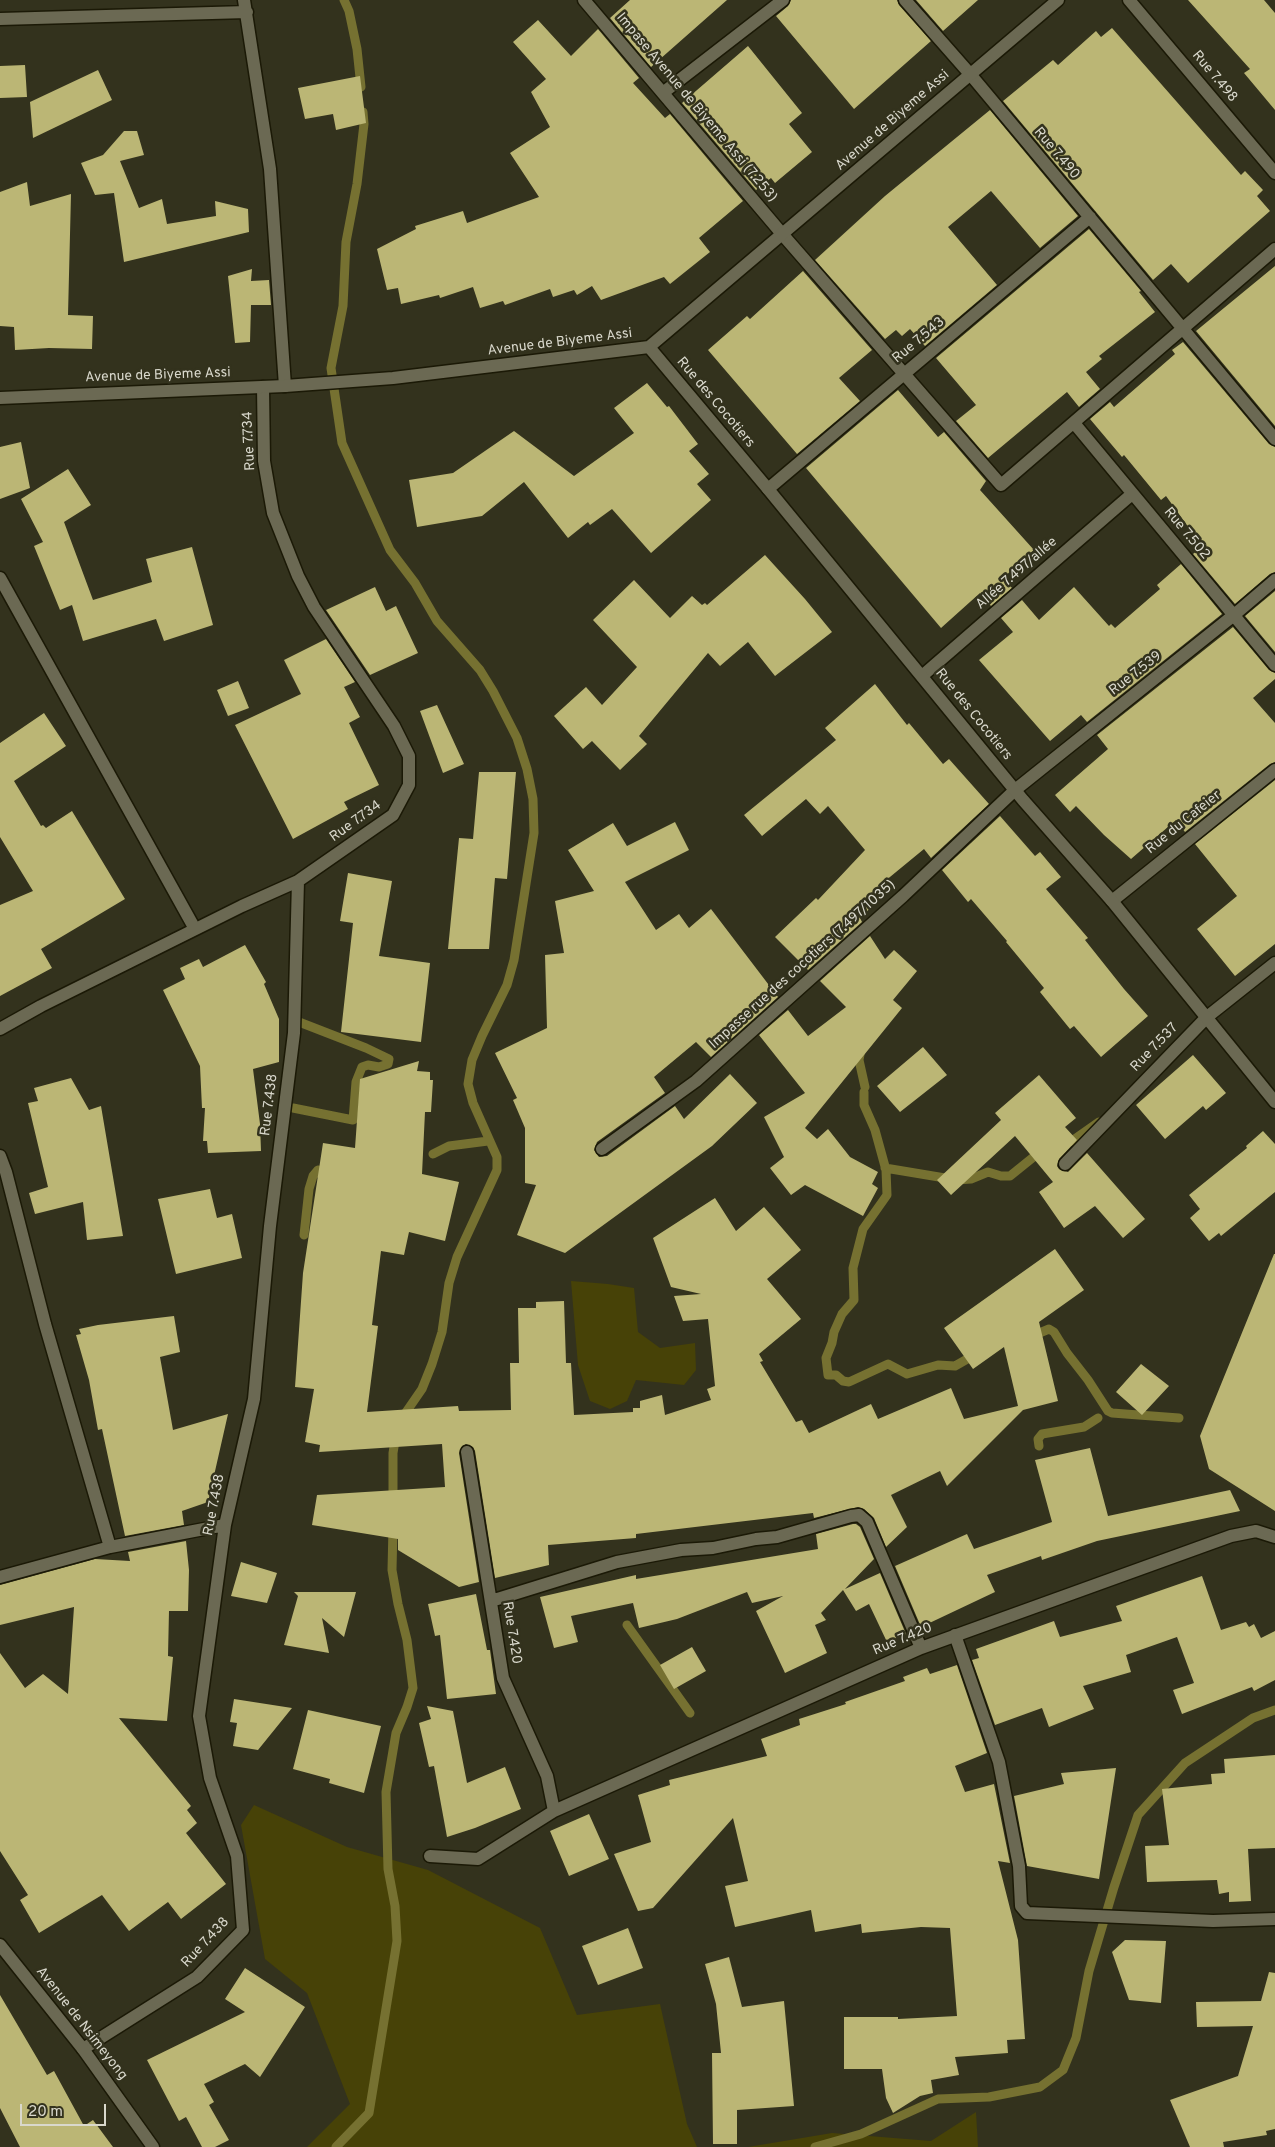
<!DOCTYPE html>
<html>
<head>
<meta charset="utf-8">
<style>
  body { margin:0 }
  #map { position:relative; width:1275px; height:2147px; overflow:hidden; background:#33321d; font-family:Overpass,sans-serif }
  canvas { display:block }
  .scale { position:absolute; left:20px; top:2104px; width:86px; height:22px; box-sizing:border-box; border:2px solid #d9d8cc; border-top:0; padding-left:6px; font-size:15px; line-height:18px; white-space:nowrap; color:#d9d8cc; -webkit-text-stroke:4px #33321d; paint-order:stroke }
</style>
</head>
<body>
<div id="map">
<canvas width="1275" height="2147"></canvas>
<div class="scale">20 m</div>
</div>
<script>
const g = document.querySelector('canvas').getContext('2d');
g.lineJoin = 'round';
function fillPath(path, color) { g.fillStyle = color; g.fill(path, 'evenodd'); }
const poly = rows => new Path2D(rows.map(r => 'M' + r).join(''));
function strokePath(path, color, width, dash) { g.strokeStyle = color; g.lineWidth = width; g.lineCap = dash ? 'butt' : 'round'; g.setLineDash(dash || []); g.stroke(path); }
function label(font, color, halo, rows, align = 'center') {
  g.font = font + ' Overpass,sans-serif'; g.lineWidth = 5; g.setLineDash([]); g.textBaseline = 'middle'; g.strokeStyle = halo; g.fillStyle = color; for (const [text, x, y, turn = 0] of rows) {
    g.save(); g.translate(x, y); g.rotate((+turn || 0) * Math.PI / 180); g.textAlign = isNaN(turn) ? turn : align; if (halo) g.strokeText(text, 0, 0); g.fillText(text, 0, 0); g.restore();
  }
}
fillPath(poly([
  [571,1281,608,1284,634,1288,638,1332,660,1348,695,1343,696,1370,684,1385,636,1380,627,1401,610,1409,590,1401,578,1365],
  [254,1805,347,1847,428,1870,540,1928,577,2015,660,2004,687,2124,697,2147,307,2147,350,2104,307,1993,265,1959,241,1825],
  [976,2112,978,2147,748,2147,832,2133,931,2141]
]), '#474207');
strokePath(poly([
  [344,0,349,11,357,49,361,87],
  [363,112,364,124,357,184,346,242,343,306,331,368,342,443,390,550,415,583,437,621,480,670,493,691,517,738,527,769,533,799,534,833,514,960,507,985,482,1036,472,1060,468,1084,473,1103,497,1157,497,1170,457,1257,449,1283,442,1332,432,1364,422,1389,402,1418],
  [861,1049,859,1060,865,1087],
  [864,1092,864,1105,875,1130,886,1170,887,1195,863,1229,853,1268,854,1300,842,1314,834,1332,832,1343,826,1358,828,1375,836,1375,843,1381,849,1382,888,1364,907,1374,938,1365,955,1366,976,1354],
  [293,1108,353,1120,356,1082,362,1067,368,1065,379,1067,388,1064,389,1059,366,1048,299,1022],
  [1065,1143,1072,1141,1099,1122],
  [433,1154,449,1146,488,1141],
  [885,1168,957,1180,971,1179,988,1172,1001,1176,1010,1176,1041,1151],
  [304,1235,309,1189,313,1176,318,1170,324,1171,328,1175],
  [1030,1337,1049,1329,1054,1332,1067,1353,1088,1380,1108,1411,1112,1413,1179,1418],
  [1039,1446,1038,1439,1042,1434,1084,1427,1098,1418],
  [393,1502,393,1453,396,1435],
  [627,1625,690,1713],
  [336,2147,369,2113,397,1941,395,1906,388,1869,386,1792,396,1733,407,1707,413,1688,407,1640,398,1604,392,1570,393,1527],
  [815,2147,861,2134,938,2099,989,2097,1040,2087,1063,2070,1076,2038,1089,1971,1114,1887,1138,1815,1185,1763,1253,1718,1275,1710]
]), '#767131', 9);
fillPath(poly([
  [630,0,727,0,651,67,610,18],
  [791,0,897,0,899,5,931,41,854,109,776,16,788,6],
  [916,0,978,0,943,31],
  [1188,0,1264,0,1275,13,1275,110,1244,73,1250,69],
  [538,20,571,56,598,29,639,78,633,83,665,118,670,114,743,201,699,238,710,252,670,284,664,277,601,300,592,286,577,295,574,290,553,297,550,289,505,305,503,301,480,308,473,287,440,298,439,295,401,304,398,288,387,290,377,249,416,229,415,226,463,211,467,223,539,197,510,153,550,127,531,92,546,79,513,42],
  [1112,28,1241,175,1245,171,1263,190,1257,196,1270,211,1188,283,1171,264,1153,280,1003,101,1053,60,1058,65,1096,31,1101,37],
  [748,46,802,113,789,124,812,152,775,183,771,178,756,190,682,103],
  [25,65,27,97,0,98,0,66],
  [98,70,112,100,33,138,30,102],
  [360,76,366,123,336,130,333,114,305,119,298,88],
  [990,110,1078,216,1040,248,991,191,948,227,997,285,925,346,910,329,902,336,896,330,885,339,815,260,885,196],
  [124,131,137,131,144,155,120,161,139,208,162,199,167,224,216,216,215,201,248,209,249,232,124,262,114,193,95,195,81,163,103,155],
  [27,182,30,206,71,194,68,315,93,316,92,349,49,348,15,350,14,327,0,326,0,192],
  [1089,229,1141,291,1139,292,1155,312,1099,356,1102,359,1086,372,1100,389,1079,407,1067,392,988,458,956,421,976,405,936,358],
  [1275,266,1275,426,1196,331],
  [252,269,251,281,269,280,271,305,251,305,250,342,235,343,228,276],
  [803,271,872,350,839,378,860,401,797,454,708,350,747,316,750,319],
  [1183,342,1269,444,1275,447,1275,572,1270,574,1235,604,1193,554,1202,546,1166,496,1161,500,1124,455,1122,457,1090,419,1110,402,1114,407,1175,354,1172,350],
  [647,383,667,407,669,406,698,444,689,451,709,474,697,484,711,500,651,553,612,509,590,525,588,522,568,538,524,482,482,516,417,527,409,480,453,473,514,431,574,476,634,433,614,408],
  [898,390,938,437,944,432,986,481,980,490,1034,550,1003,578,1012,588,991,606,980,593,941,628,806,468],
  [21,442,30,488,0,499,0,447],
  [68,469,91,505,64,522,93,600,152,582,146,559,192,547,213,625,164,641,156,619,83,641,72,605,60,610,34,546,43,542,21,499],
  [765,555,805,599,832,632,775,676,748,642,720,666,708,653,639,736,647,744,620,770,592,741,583,749,554,716,586,687,602,705,637,667,593,620,634,580,670,618,692,596,702,605,705,603,707,605],
  [1181,564,1222,614,1087,722,1081,715,1050,741,979,660,1013,632,1001,618,1022,600,1039,620,1074,587,1109,626,1111,624,1115,628,1160,589,1157,585],
  [375,587,386,611,396,606,418,653,370,675,326,610],
  [1275,591,1275,652,1245,616],
  [1233,627,1269,670,1275,673,1275,679,1253,698,1275,723,1275,762,1270,764,1185,832,1176,820,1131,859,1104,835,1076,806,1070,812,1055,795,1108,749,1097,735],
  [326,639,355,682,344,687,360,717,349,723,379,785,344,802,348,809,293,839,235,725,301,694,284,660],
  [238,681,249,708,228,716,217,690],
  [875,684,907,725,909,723,943,764,949,759,989,804,931,858,924,849,879,886,885,894,860,918,862,922,808,970,775,937,816,898,818,900,865,850,828,806,820,814,806,799,762,836,744,815,836,740,825,728],
  [437,705,464,764,443,773,420,711],
  [44,713,66,746,14,781,41,826,43,825,46,828,72,811,125,899,41,949,52,968,0,996,0,905,33,891,0,837,0,743],
  [479,772,516,772,507,879,495,878,489,949,448,949,459,838,473,839],
  [1275,780,1275,944,1235,976,1197,929,1237,896,1195,844],
  [1000,816,1035,856,1040,852,1061,877,1046,889,1088,938,1085,940,1124,989,1148,1016,1101,1057,1074,1026,1070,1029,1040,992,1044,988,1006,942,1007,941,971,899,968,902,942,870],
  [675,822,689,850,625,882,656,930,679,914,689,928,711,909,778,997,711,1057,696,1042,654,1077,665,1093,597,1142,594,1150,599,1157,607,1156,675,1106,684,1119,730,1074,757,1103,712,1146,565,1253,517,1235,536,1185,525,1183,525,1128,513,1100,517,1098,495,1053,547,1028,545,955,564,953,555,901,594,891,568,850,613,823,627,846],
  [348,873,392,881,379,956,430,963,421,1042,341,1032,353,923,340,921],
  [870,936,885,959,894,950,917,971,893,1000,902,1008,805,1128,817,1139,828,1129,850,1157,878,1172,872,1184,878,1188,863,1216,805,1185,791,1195,770,1168,784,1157,764,1117,805,1093,759,1035,788,1010,808,1036,846,1007,820,981],
  [245,945,266,982,264,984,279,1019,279,1062,253,1069,260,1124,261,1151,208,1153,207,1141,203,1141,205,1108,202,1108,200,1066,163,990,185,979,180,968,199,959,203,967],
  [923,1047,947,1075,900,1112,877,1086],
  [1193,1055,1226,1093,1206,1110,1203,1106,1165,1139,1136,1105],
  [419,1061,417,1071,430,1072,430,1080,433,1080,431,1112,425,1112,422,1174,459,1182,445,1241,409,1232,404,1255,381,1251,372,1325,378,1326,367,1412,458,1406,459,1411,511,1410,510,1363,519,1363,518,1308,536,1308,536,1302,564,1301,566,1363,571,1363,574,1415,633,1412,633,1408,640,1408,640,1401,662,1395,665,1415,711,1400,707,1389,715,1386,708,1319,683,1321,674,1296,701,1294,671,1287,653,1238,715,1198,736,1231,764,1207,801,1250,767,1279,801,1319,759,1354,763,1361,760,1362,796,1422,802,1420,809,1433,871,1404,878,1419,951,1388,964,1419,1018,1406,1004,1347,973,1369,944,1328,1055,1249,1084,1290,1039,1322,1058,1401,1023,1410,947,1486,940,1471,891,1495,907,1527,886,1547,874,1518,864,1509,858,1507,814,1518,813,1513,636,1534,636,1538,548,1545,549,1565,495,1578,475,1451,473,1447,466,1444,462,1446,459,1453,479,1582,459,1587,398,1550,398,1539,312,1525,317,1495,445,1487,442,1444,319,1452,320,1445,305,1442,314,1389,295,1387,303,1273,323,1143,355,1148,360,1079],
  [1039,1075,1076,1118,1065,1127,1077,1140,1059,1159,1057,1166,1059,1169,1068,1172,1087,1153,1145,1219,1123,1238,1095,1206,1064,1228,1039,1192,1053,1182,1015,1136,951,1195,937,1180,1001,1120,995,1113],
  [71,1078,89,1110,101,1106,123,1236,87,1240,83,1202,35,1214,29,1193,48,1187,28,1103,38,1101,34,1088],
  [1263,1131,1275,1144,1275,1192,1221,1236,1219,1233,1209,1241,1190,1218,1200,1209,1189,1195,1247,1148,1246,1146],
  [210,1189,217,1218,232,1214,242,1258,176,1274,158,1199],
  [1274,1254,1275,1254,1275,1511,1209,1469,1200,1436],
  [174,1316,180,1352,160,1357,173,1430,228,1414,208,1502,182,1511,184,1525,125,1536,102,1429,98,1430,89,1380,76,1335,81,1334,79,1329,98,1325],
  [1141,1364,1169,1386,1142,1415,1116,1392],
  [1090,1448,1108,1516,1230,1490,1240,1511,1097,1541,1042,1560,1041,1556,987,1575,995,1592,921,1627,895,1566,967,1534,974,1549,1052,1522,1035,1460],
  [853,1524,856,1524,860,1527,874,1559,845,1589,880,1573,906,1634,887,1642,869,1604,856,1611,843,1590,821,1613,826,1620,815,1625,827,1653,785,1673,756,1611,783,1596,752,1603,747,1592,677,1619,639,1628,633,1603,571,1616,578,1642,554,1648,540,1597,636,1575,636,1579,818,1549,816,1534],
  [186,1541,189,1570,188,1611,169,1611,168,1656,173,1657,167,1721,119,1718,191,1806,187,1810,197,1823,186,1833,226,1884,181,1919,168,1902,129,1931,102,1895,39,1933,20,1900,28,1895,0,1851,0,1653,25,1688,43,1674,68,1694,74,1607,0,1625,0,1585,95,1559,130,1561,128,1552],
  [241,1562,277,1573,267,1603,231,1596],
  [1202,1576,1221,1630,1246,1622,1249,1627,1254,1624,1261,1638,1275,1631,1275,1680,1254,1691,1252,1687,1182,1714,1173,1690,1194,1683,1177,1637,1126,1655,1131,1672,1083,1686,1094,1709,1049,1727,1042,1708,995,1725,972,1660,979,1658,976,1649,1054,1621,1060,1637,1122,1621,1116,1606],
  [294,1592,356,1592,344,1637,322,1618,329,1653,284,1645,298,1596],
  [476,1594,487,1650,490,1650,496,1694,447,1699,440,1635,435,1636,428,1604],
  [692,1647,706,1671,674,1689,660,1665],
  [957,1665,987,1753,955,1766,965,1792,994,1784,1010,1863,998,1861,1018,1940,1025,2039,1007,2040,1008,2053,955,2057,959,2075,931,2080,933,2093,920,2096,893,2113,886,2098,882,2069,844,2069,844,2017,898,2017,898,2019,957,2016,950,1928,921,1927,862,1933,861,1924,815,1932,811,1910,735,1927,725,1886,748,1881,733,1818,653,1908,638,1911,614,1854,651,1842,638,1795,670,1785,669,1780,767,1756,761,1739,800,1725,799,1719,846,1704,845,1702,905,1681,903,1677,927,1668,930,1674],
  [234,1699,292,1708,258,1750,233,1746,237,1723,230,1722],
  [427,1706,453,1711,467,1783,505,1767,521,1809,475,1828,447,1837,434,1766,429,1767,419,1723,431,1719],
  [308,1710,381,1726,364,1793,329,1783,330,1779,293,1769],
  [1275,1755,1275,1848,1248,1849,1251,1901,1229,1902,1229,1892,1219,1894,1217,1880,1147,1882,1145,1846,1169,1845,1162,1789,1212,1784,1211,1774,1225,1773,1224,1759],
  [1116,1768,1099,1879,1027,1866,1014,1796,1064,1784,1061,1773],
  [589,1814,609,1859,569,1876,550,1831],
  [628,1928,643,1968,598,1985,582,1946],
  [1125,1940,1166,1941,1161,2003,1129,2000,1112,1952],
  [729,1957,742,2007,784,2001,794,2106,737,2110,737,2144,713,2144,712,2053,721,2053,716,2004,705,1964],
  [245,1968,305,2007,260,2077,245,2064,204,2084,214,2102,209,2105,229,2140,215,2147,202,2147,186,2117,179,2121,147,2060,245,2012,225,1999],
  [1269,1972,1275,1973,1275,2129,1266,2131,1267,2135,1223,2142,1224,2147,1190,2147,1170,2100,1238,2076,1253,2026,1197,2027,1196,2002,1261,2001],
  [0,1995,47,2075,54,2071,84,2126,93,2120,113,2147,20,2147,0,2108]
]), '#bbb675');
const street = poly([
  [244,0,270,169,285,386],
  [584,0,783,235,1001,485,1275,249],
  [905,0,970,74,1275,439],
  [1129,0,1275,173],
  [0,19,247,12],
  [664,92,783,0],
  [1074,423,1275,665],
  [768,489,1090,217],
  [0,578,195,929],
  [922,676,1132,494],
  [1112,901,1275,770],
  [0,1029,41,1006,242,906,298,881,393,815,409,785,409,756,394,726,314,607,298,576,273,513,264,461,263,387],
  [602,1149,696,1081,903,896,1015,790,1234,615,1275,580],
  [0,1156,6,1172,45,1324,110,1547],
  [1065,1164,1207,1017,1275,963],
  [467,1452,503,1678,547,1776,554,1811],
  [0,1577,110,1547,225,1525],
  [491,1601,617,1562,681,1550,713,1548,756,1539,777,1537,851,1516,859,1515,867,1522,921,1648],
  [955,1635,999,1762,1019,1866,1021,1906,1027,1913,1213,1921,1275,1919],
  [430,1856,478,1859,554,1811,921,1648,1231,1536,1256,1531,1275,1537],
  [83,2049,197,1977,243,1930,237,1856,210,1778,199,1716,225,1525,254,1399,270,1226,294,1033,298,881]
]);
const secondary = poly([
  [649,347,768,489,1023,800,1112,901,1275,1102],
  [0,398,285,386,393,378,649,347,1058,0],
  [0,1945,83,2049,153,2147]
]);
strokePath(street, '#1b1906', 15);
strokePath(secondary, '#1b1906', 15);
strokePath(street, '#6b6953', 12);
strokePath(secondary, '#6b6953', 12);
label('14px', '#d9d8cc', '#33321d', [
  ["Rue 7.498",1214,77,50],
  ["Impase Avenue de Biyeme Assi (7.253)",696,108,50],
  ["Avenue de Biyeme Assi",893,121,-41],
  ["Rue 7.490",1056,154,50],
  ["Rue 7.543",919,341,-40],
  ["Avenue de Biyeme Assi",560,343,-7],
  ["Avenue de Biyeme Assi",158,376,-2],
  ["Rue des Cocotiers",715,403,50],
  ["Rue 7.734",250,441,-93],
  ["Rue 7.502",1186,534,50],
  ["Allée 7.497/allée",1017,574,-41],
  ["Rue 7.539",1136,674,-38],
  ["Rue des Cocotiers",973,715,51],
  ["Rue 7.734",356,822,-36],
  ["Rue du Cafeier",1184,823,-39],
  ["Impasse rue des cocotiers (7.497/1035)",803,965,-42],
  ["Rue 7.537",1155,1048,-46],
  ["Rue 7.438",270,1105,-83],
  ["Rue 7.438",215,1505,-79],
  ["Rue 7.420",511,1633,81],
  ["Rue 7.420",903,1640,-23],
  ["Rue 7.438",206,1943,-47],
  ["Avenue de Nsimeyong",81,2024,52]
]);
</script>
</body>
</html>
